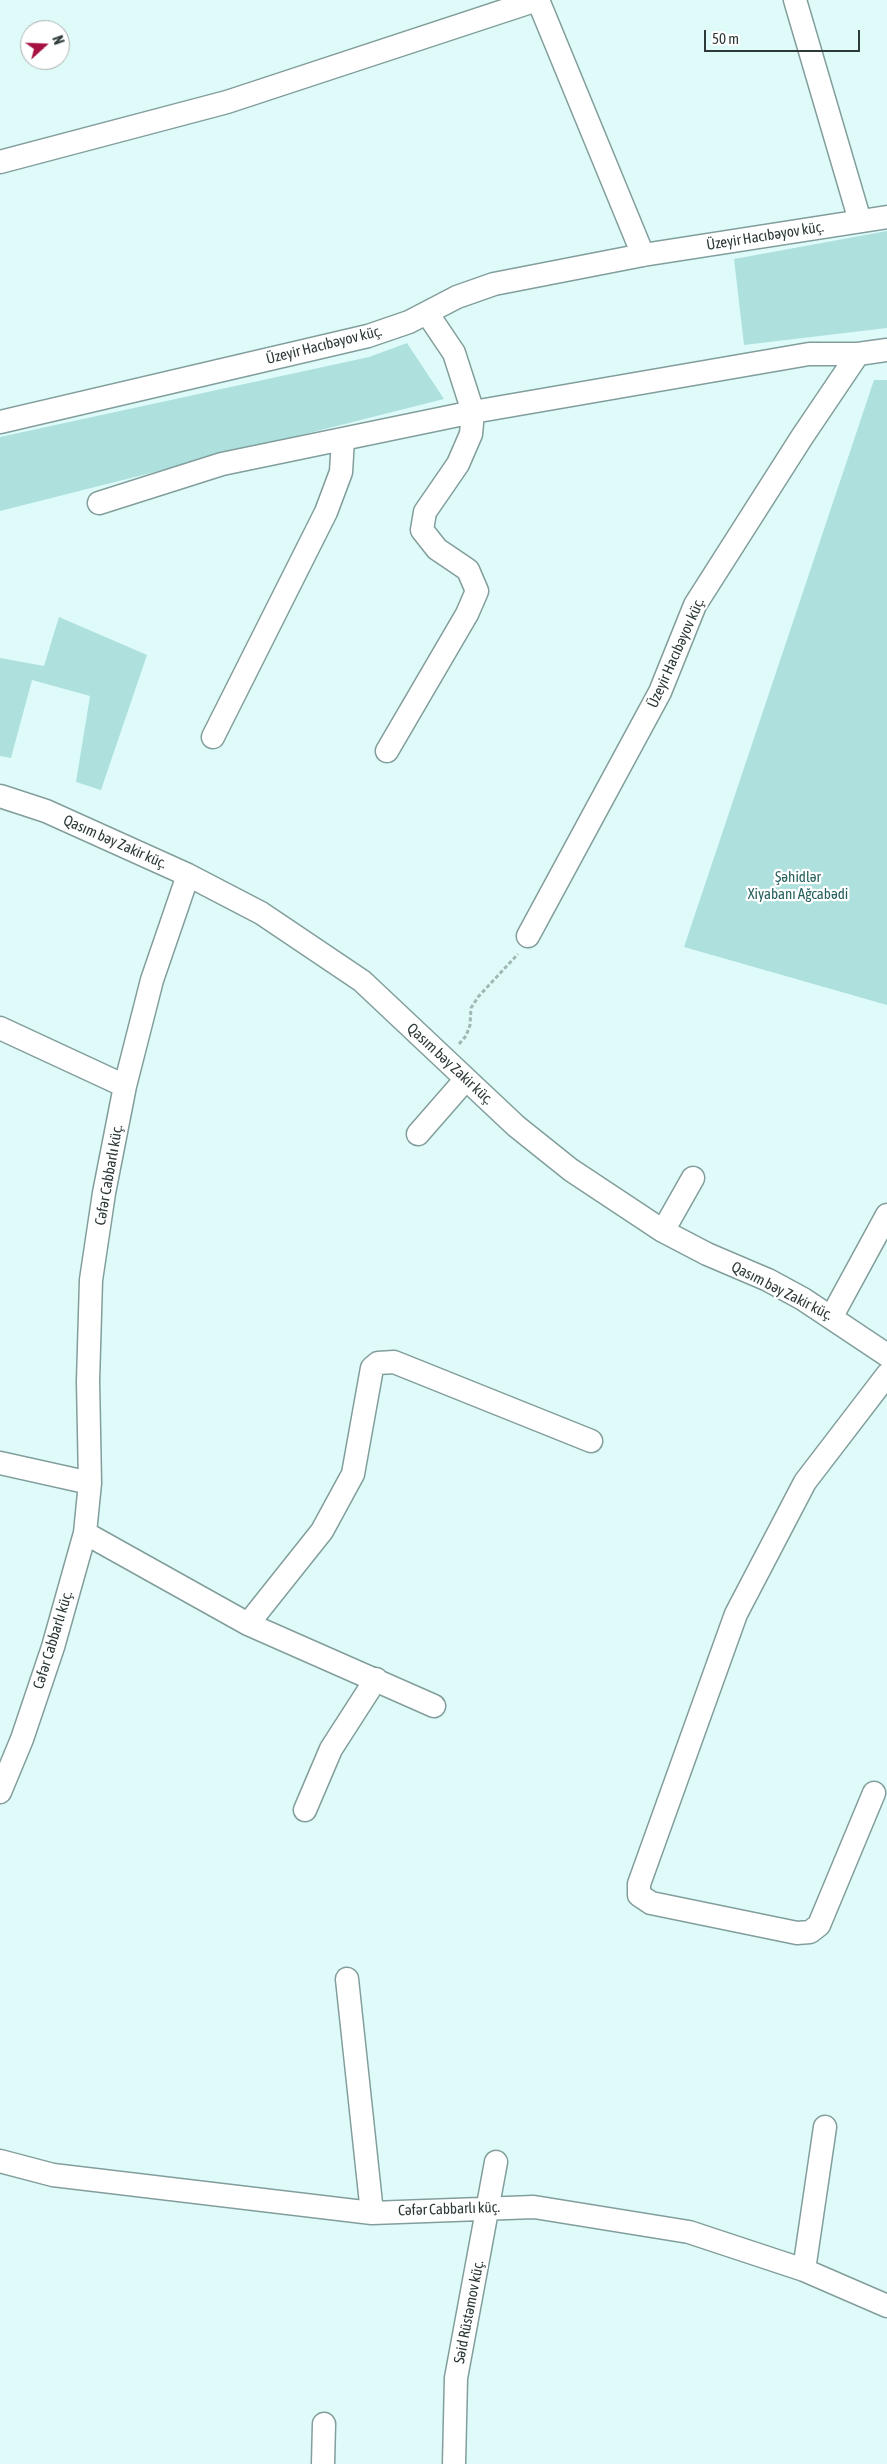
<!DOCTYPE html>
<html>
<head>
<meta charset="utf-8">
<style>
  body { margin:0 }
  #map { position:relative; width:887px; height:2464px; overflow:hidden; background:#defbf9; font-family:"Asap Condensed",sans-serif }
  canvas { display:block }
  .north { position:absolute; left:20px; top:20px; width:50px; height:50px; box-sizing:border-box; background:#fff; border:1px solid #abb0af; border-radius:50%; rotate:70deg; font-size:14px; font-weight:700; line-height:20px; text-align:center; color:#2d3938 }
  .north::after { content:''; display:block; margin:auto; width:18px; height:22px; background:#a71142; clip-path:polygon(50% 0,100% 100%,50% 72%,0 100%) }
  .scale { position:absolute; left:704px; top:30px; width:156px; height:22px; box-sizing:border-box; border:2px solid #2d3938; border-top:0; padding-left:6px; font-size:15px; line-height:18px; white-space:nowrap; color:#2d3938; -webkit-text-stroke:4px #fff; paint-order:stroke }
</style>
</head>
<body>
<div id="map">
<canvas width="887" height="2464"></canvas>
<div class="north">N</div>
<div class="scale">50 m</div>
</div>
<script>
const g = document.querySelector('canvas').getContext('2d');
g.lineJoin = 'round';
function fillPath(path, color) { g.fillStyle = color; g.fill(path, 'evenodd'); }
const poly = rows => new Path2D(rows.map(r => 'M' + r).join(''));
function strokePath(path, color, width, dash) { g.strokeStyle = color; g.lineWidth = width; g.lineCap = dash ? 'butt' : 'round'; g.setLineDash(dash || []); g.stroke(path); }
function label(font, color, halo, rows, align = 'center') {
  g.font = font + ' "Asap Condensed",sans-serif'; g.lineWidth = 4.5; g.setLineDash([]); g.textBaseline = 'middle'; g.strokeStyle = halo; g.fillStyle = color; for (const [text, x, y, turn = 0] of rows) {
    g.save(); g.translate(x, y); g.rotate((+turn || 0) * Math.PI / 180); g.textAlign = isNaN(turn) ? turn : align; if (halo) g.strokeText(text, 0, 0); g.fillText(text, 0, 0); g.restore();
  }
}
fillPath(poly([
  [887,231,887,328,744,345,734,259],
  [407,343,444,399,0,511,0,437,369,357],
  [874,380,887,380,887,1005,684,947],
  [59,617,147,655,101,790,76,782,90,696,32,680,11,758,0,756,0,658,44,666]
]), '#aee1de');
const minor = poly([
  [538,0,643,255],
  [795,0,860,221],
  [0,162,227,102,537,0],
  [0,422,368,336,409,322,457,297,494,284,643,255,887,217],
  [99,503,222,464,473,412,809,354,858,354,887,350],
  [213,737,326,512,341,472,343,439],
  [387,751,467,614,477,591,468,570,437,549,422,530,425,512,458,464,471,434,473,412,454,353,427,313],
  [0,796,46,811,188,875,261,913,362,981,516,1126,571,1170,663,1231,707,1254,768,1280,803,1299,887,1355],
  [528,936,660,692,695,605,802,437,858,354],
  [0,1028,125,1086],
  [418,1134,466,1079],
  [663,1231,693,1178],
  [832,1316,887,1215],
  [0,1463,90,1483],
  [85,1533,248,1624,434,1706],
  [248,1624,322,1531,353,1474,372,1368,378,1363,394,1362,591,1441],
  [0,1792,22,1739,53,1647,85,1533,90,1483,88,1381,91,1280,104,1193,125,1086,152,980,188,875],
  [874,1793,819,1925,810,1932,797,1933,651,1903,639,1895,639,1884,736,1614,805,1482,887,1375],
  [305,1810,331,1749,376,1679],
  [347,1979,372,2213],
  [0,2161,53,2175,372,2213,534,2207,689,2232,804,2270,887,2306],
  [804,2270,825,2127],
  [323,2464,324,2424],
  [454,2464,456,2378,496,2162]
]);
strokePath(minor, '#829e9c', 25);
strokePath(poly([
  [459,1044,466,1036,470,1025,471,1008,478,997,518,954]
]), '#a0b7b5', 3, [4, 2.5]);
strokePath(minor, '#fff', 22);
label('15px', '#2d3938', '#fff', [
  ["Üzeyir Hacıbəyov küç.",765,236,-9],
  ["Üzeyir Hacıbəyov küç.",324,345,-14],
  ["Üzeyir Hacıbəyov küç.",676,653,-66],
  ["Qasım bəy Zakir küç.",115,842,24],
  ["Qasım bəy Zakir küç.",450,1064,43],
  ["Cəfər Cabbarlı küç.",109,1175,-80],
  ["Qasım bəy Zakir küç.",782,1291,27],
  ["Cəfər Cabbarlı küç.",53,1640,-73],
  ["Cəfər Cabbarlı küç.",449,2209,-2],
  ["Səid Rüstəmov küç.",469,2312,-79]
]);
label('15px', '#28625f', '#fff', [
  ["Şəhidlər",798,877],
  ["Xiyabanı Ağcabədi",798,894]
]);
</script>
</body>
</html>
